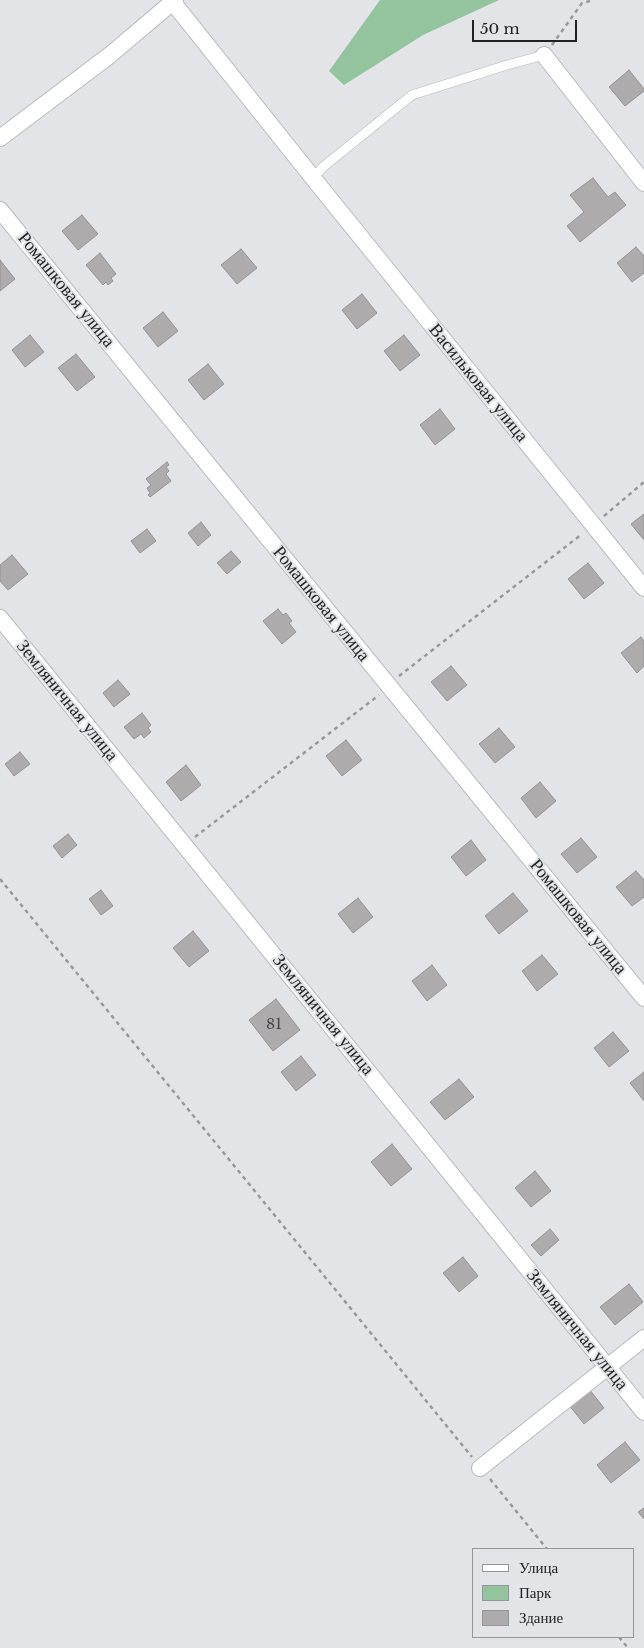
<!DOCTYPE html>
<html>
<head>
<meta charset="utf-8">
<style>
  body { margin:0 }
  #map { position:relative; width:644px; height:1648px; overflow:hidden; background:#e2e4e8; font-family:"Libre Baskerville",serif }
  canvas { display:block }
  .legend { position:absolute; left:472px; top:1548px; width:162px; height:90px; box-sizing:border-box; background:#e2e4e8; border:1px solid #959699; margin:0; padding:6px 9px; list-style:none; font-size:15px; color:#212223 }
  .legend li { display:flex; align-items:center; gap:10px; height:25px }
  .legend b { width:25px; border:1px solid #959699 }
  .scale { position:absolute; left:472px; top:20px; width:105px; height:22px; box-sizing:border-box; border:2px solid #212223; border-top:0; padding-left:6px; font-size:15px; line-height:18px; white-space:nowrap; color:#212223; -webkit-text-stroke:4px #e2e4e8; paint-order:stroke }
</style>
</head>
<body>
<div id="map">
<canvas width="644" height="1648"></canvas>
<ul class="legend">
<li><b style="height:6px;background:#fff"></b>Улица</li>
<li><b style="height:14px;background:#94c49d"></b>Парк</li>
<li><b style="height:14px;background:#aeabad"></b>Здание</li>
</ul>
<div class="scale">50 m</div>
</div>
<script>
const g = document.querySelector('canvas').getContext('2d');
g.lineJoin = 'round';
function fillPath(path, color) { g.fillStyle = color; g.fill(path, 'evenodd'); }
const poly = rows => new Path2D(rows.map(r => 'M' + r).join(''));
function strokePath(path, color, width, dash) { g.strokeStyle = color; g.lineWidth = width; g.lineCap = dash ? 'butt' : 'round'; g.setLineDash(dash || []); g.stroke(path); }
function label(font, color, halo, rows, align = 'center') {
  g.font = font + ' "Libre Baskerville",serif'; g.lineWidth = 4; g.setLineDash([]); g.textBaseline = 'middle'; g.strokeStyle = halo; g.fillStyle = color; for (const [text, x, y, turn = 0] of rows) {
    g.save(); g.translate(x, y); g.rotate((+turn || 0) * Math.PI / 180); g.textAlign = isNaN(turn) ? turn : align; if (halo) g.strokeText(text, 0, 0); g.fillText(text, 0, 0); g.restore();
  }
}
fillPath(poly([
  [380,0,499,0,423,35,344,85,329,71]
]), '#94c49d');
const building = poly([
  [629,70,644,89,644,91,625,106,609,87,629,70],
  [593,178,608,197,615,192,626,205,580,242,567,226,584,212,570,195,593,178],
  [82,215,98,234,78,250,62,231,82,215],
  [636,247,644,256,644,273,632,282,617,263,636,247],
  [241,249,257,268,237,284,221,265,241,249],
  [100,253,116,274,111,278,113,281,108,285,106,282,103,285,86,265,100,253],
  [0,260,15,279,0,291,0,260],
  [362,294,377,313,357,329,342,310,362,294],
  [163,312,178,331,158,347,143,328,163,312],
  [30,335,44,352,25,367,12,350,30,335],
  [404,335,420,355,400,371,384,351,404,335],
  [76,354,95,377,77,391,58,368,76,354],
  [208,364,224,384,204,400,188,380,208,364],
  [440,409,455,429,435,445,420,425,440,409],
  [167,462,169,465,166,467,169,471,166,474,171,481,150,497,148,495,150,493,147,488,151,485,146,479,167,462],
  [644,514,644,540,631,524,644,514],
  [201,522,211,535,198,546,188,533,201,522],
  [147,529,156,541,140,553,131,541,147,529],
  [231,551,241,562,227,574,217,563,231,551],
  [12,555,28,574,8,590,0,581,0,565,12,555],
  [588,563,604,583,584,599,568,579,588,563],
  [278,609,283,615,286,613,292,621,289,623,296,632,282,644,263,621,278,609],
  [641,637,644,641,644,666,637,673,621,653,641,637],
  [451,666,467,685,447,701,431,682,451,666],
  [118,680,130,694,114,707,103,693,118,680],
  [142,713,151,725,148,728,151,732,144,738,141,734,134,739,124,727,142,713],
  [499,728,515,747,495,763,479,744,499,728],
  [346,740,362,760,342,776,326,756,346,740],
  [20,752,30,764,14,776,5,764,20,752],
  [186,765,201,785,181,801,166,782,186,765],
  [540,782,556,801,536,818,521,798,540,782],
  [68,834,77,845,62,858,53,846,68,834],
  [581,838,597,857,577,873,561,854,581,838],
  [471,840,486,860,466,876,451,857,471,840],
  [636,871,644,880,644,897,632,906,616,887,636,871],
  [101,890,113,906,101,915,89,899,101,890],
  [513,893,528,911,499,934,485,916,513,893],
  [358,898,373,917,353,933,338,914,358,898],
  [193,931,209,951,189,967,173,948,193,931],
  [542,955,558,974,537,991,522,971,542,955],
  [432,965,447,985,427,1001,412,981,432,965],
  [276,999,300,1030,273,1051,249,1020,276,999],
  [613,1032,629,1051,609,1067,594,1048,613,1032],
  [301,1056,316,1075,296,1091,281,1072,301,1056],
  [644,1072,644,1101,630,1083,644,1072],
  [459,1079,474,1097,445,1120,430,1102,459,1079],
  [392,1144,412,1169,391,1186,371,1162,392,1144],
  [535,1171,551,1191,531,1207,515,1188,535,1171],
  [550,1229,559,1240,541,1256,531,1245,550,1229],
  [463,1257,478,1276,459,1292,443,1273,463,1257],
  [629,1284,643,1302,615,1325,600,1307,629,1284],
  [589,1389,604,1408,584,1424,569,1405,589,1389],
  [625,1442,640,1460,611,1483,597,1465,625,1442],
  [644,1508,644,1519,638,1512,644,1508]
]);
fillPath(building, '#aeabad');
strokePath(building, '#969294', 1);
const lane = poly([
  [313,178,323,167,412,95,507,65,544,55]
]);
const street = poly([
  [171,0,313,178,644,588],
  [544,55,644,183],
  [0,138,110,55,175,0],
  [0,210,644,998],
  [0,618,644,1412],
  [480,1468,644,1338]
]);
strokePath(lane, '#b8babe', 10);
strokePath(street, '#b8babe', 18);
strokePath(poly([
  [552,45,582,3,594,0],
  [604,516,644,482],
  [399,676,582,534],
  [195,837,379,695],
  [0,879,472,1457],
  [490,1479,547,1549],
  [619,1637,628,1648]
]), '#98999c', 2.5, [4, 4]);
strokePath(lane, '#fff', 9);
strokePath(street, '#fff', 16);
label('15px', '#444446', null, [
  ["81",274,1025]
]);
label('18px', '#212223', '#e2e4e8', [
  ["Ромашковая улица",66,290,51],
  ["Васильковая улица",478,383,51],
  ["Ромашковая улица",321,604,51],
  ["Земляничная улица",67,701,51],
  ["Ромашковая улица",578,917,51],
  ["Земляничная улица",323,1015,51],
  ["Земляничная улица",577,1330,51]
]);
</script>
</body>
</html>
